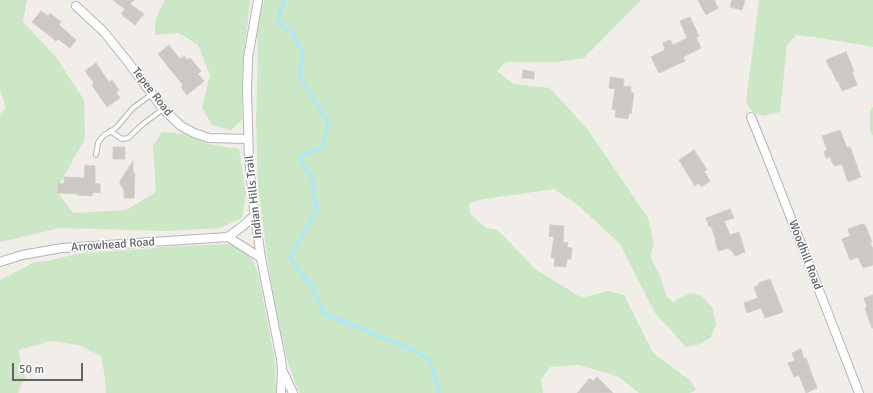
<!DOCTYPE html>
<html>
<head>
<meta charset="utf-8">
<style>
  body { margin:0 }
  #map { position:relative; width:873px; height:393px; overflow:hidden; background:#f1ede8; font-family:Signika,sans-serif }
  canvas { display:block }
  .scale { position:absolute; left:12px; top:363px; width:71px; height:18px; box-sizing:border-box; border:2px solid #5f6467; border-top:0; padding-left:5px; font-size:12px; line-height:14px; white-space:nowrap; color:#5f6467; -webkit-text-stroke:3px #fff; paint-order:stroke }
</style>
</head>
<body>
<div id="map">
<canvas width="873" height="393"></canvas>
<div class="scale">50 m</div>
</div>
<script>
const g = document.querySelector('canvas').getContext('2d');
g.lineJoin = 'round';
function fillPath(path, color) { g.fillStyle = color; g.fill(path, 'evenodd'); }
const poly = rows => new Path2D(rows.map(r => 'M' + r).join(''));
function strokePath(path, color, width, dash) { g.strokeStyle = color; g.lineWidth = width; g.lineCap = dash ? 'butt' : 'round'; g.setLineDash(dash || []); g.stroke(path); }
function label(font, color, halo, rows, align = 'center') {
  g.font = font + ' Signika,sans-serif'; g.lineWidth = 3; g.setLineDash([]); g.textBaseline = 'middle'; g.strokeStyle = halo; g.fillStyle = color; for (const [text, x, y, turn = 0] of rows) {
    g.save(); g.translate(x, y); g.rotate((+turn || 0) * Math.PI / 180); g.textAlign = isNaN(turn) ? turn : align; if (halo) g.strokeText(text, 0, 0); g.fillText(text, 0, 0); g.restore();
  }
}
fillPath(poly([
  [0,0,27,0,23,22,56,57,84,100,85,139,56,190,73,213,126,210,156,192,153,146,162,132,185,134,208,144,239,149,246,194,242,218,220,228,167,231,60,228,0,242,0,114,6,108,0,90],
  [165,0,250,0,242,73,242,120,231,130,212,125,202,108,210,75,198,45,179,33,155,35,155,21],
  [264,0,641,0,584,58,557,62,506,62,497,71,513,84,550,88,588,130,648,218,654,244,650,256,662,281,666,296,673,302,690,293,702,296,712,307,716,324,710,338,697,345,686,347,655,313,620,244,578,205,554,189,478,200,469,204,470,214,486,228,498,230,535,269,582,298,608,291,624,295,653,353,691,381,696,390,690,393,639,393,619,377,579,365,550,367,541,379,543,393,300,393,296,385,287,360,275,306,267,257,258,184,256,120,258,57,257,25],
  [759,0,873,0,873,47,821,38,796,35,787,45,780,112,763,116,753,113,746,102],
  [873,107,873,136,870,130,870,110],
  [227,244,238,247,252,259,258,273,275,362,276,393,106,393,105,378,101,356,79,345,51,341,18,350,25,378,18,393,0,393,0,280,35,262,48,261,76,254,180,246]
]), '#cbe7c5');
strokePath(poly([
  [284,0,277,21,293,34,303,54,300,77,328,122,323,147,300,157,313,182,316,211,290,258,313,288,323,313,417,352,430,361,439,393]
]), '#abe8fd', 3);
const building = poly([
  [113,0,134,0,130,4,144,14,135,25,121,14,125,9,113,0],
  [698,0,714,0,718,8,706,15,698,0],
  [732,0,745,0,742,10,730,7,732,0],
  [41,11,48,16,50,13,61,22,59,25,76,40,70,48,58,39,56,41,32,22,41,11],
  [690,17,699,36,696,37,701,48,683,57,685,61,659,73,651,57,665,50,663,43,670,40,673,45,687,38,680,21,690,17],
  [169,45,180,59,184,56,187,60,190,58,201,71,198,74,204,81,187,95,181,87,183,85,158,54,169,45],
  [846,52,854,71,852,72,857,85,842,91,838,81,837,82,831,69,830,69,826,60,846,52],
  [96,63,109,82,112,80,119,90,116,92,120,98,107,107,92,85,94,83,85,71,96,63],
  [523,70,534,72,534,79,522,78,523,70],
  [610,77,624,79,623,86,631,87,631,93,634,93,631,114,629,113,628,119,615,117,616,110,612,109,615,89,609,88,610,77],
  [840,130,847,148,850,147,861,177,848,182,842,164,834,166,830,157,826,158,824,152,827,150,822,136,840,130],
  [113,147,125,147,125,159,113,159,113,147],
  [694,150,707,170,704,171,710,181,701,187,699,183,695,186,679,160,694,150],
  [133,161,133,173,135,173,134,198,124,198,124,190,120,184,120,181,133,161],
  [85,165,95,166,95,183,100,184,100,193,93,192,92,196,78,195,78,194,57,193,58,183,64,184,64,177,84,178,85,165],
  [730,209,734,218,724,221,730,235,739,232,745,252,735,256,732,251,731,251,729,248,718,251,715,241,716,240,711,226,709,227,706,218,730,209],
  [862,224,865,225,872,242,870,242,873,249,873,265,863,268,858,257,850,260,842,239,850,236,848,229,862,224],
  [550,225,564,226,563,242,568,243,567,247,572,248,571,259,567,259,566,267,554,266,555,258,551,258,554,237,549,236,550,225],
  [770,279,783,312,765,318,761,308,747,313,744,303,758,298,754,287,759,285,758,283,770,279],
  [873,295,873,328,872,328,865,308,867,307,864,298,873,295],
  [801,349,804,359,806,358,817,388,806,393,799,375,794,377,788,363,795,361,792,353,801,349],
  [597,377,613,393,577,393,590,378,593,381,597,377]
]);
fillPath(building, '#ccc8c4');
strokePath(building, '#d5cec6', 1);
const lane = poly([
  [110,131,122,139,128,138,143,124,163,109],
  [96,155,98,143,103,136,116,128,133,108,152,94]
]);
const street = poly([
  [258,0,248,58,247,90,249,159,254,210,261,258,281,359,282,370,281,393],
  [76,6,104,32,128,62,163,109,181,126,194,133,209,138,248,139],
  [751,117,766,154,859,393],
  [228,237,261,258],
  [0,262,22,255,62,248,228,237,244,225,255,215],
  [283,372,293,393]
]);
strokePath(lane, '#b3b6b9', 6);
strokePath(street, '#b3b6b9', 10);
strokePath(lane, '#fff', 4);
strokePath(street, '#fff', 8);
label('12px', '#5f6467', '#fff', [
  ["Tepee Road",152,92,52],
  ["Indian Hills Trail",254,197,-96],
  ["Arrowhead Road",113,245,-4],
  ["Woodhill Road",805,255,69]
]);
</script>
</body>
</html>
